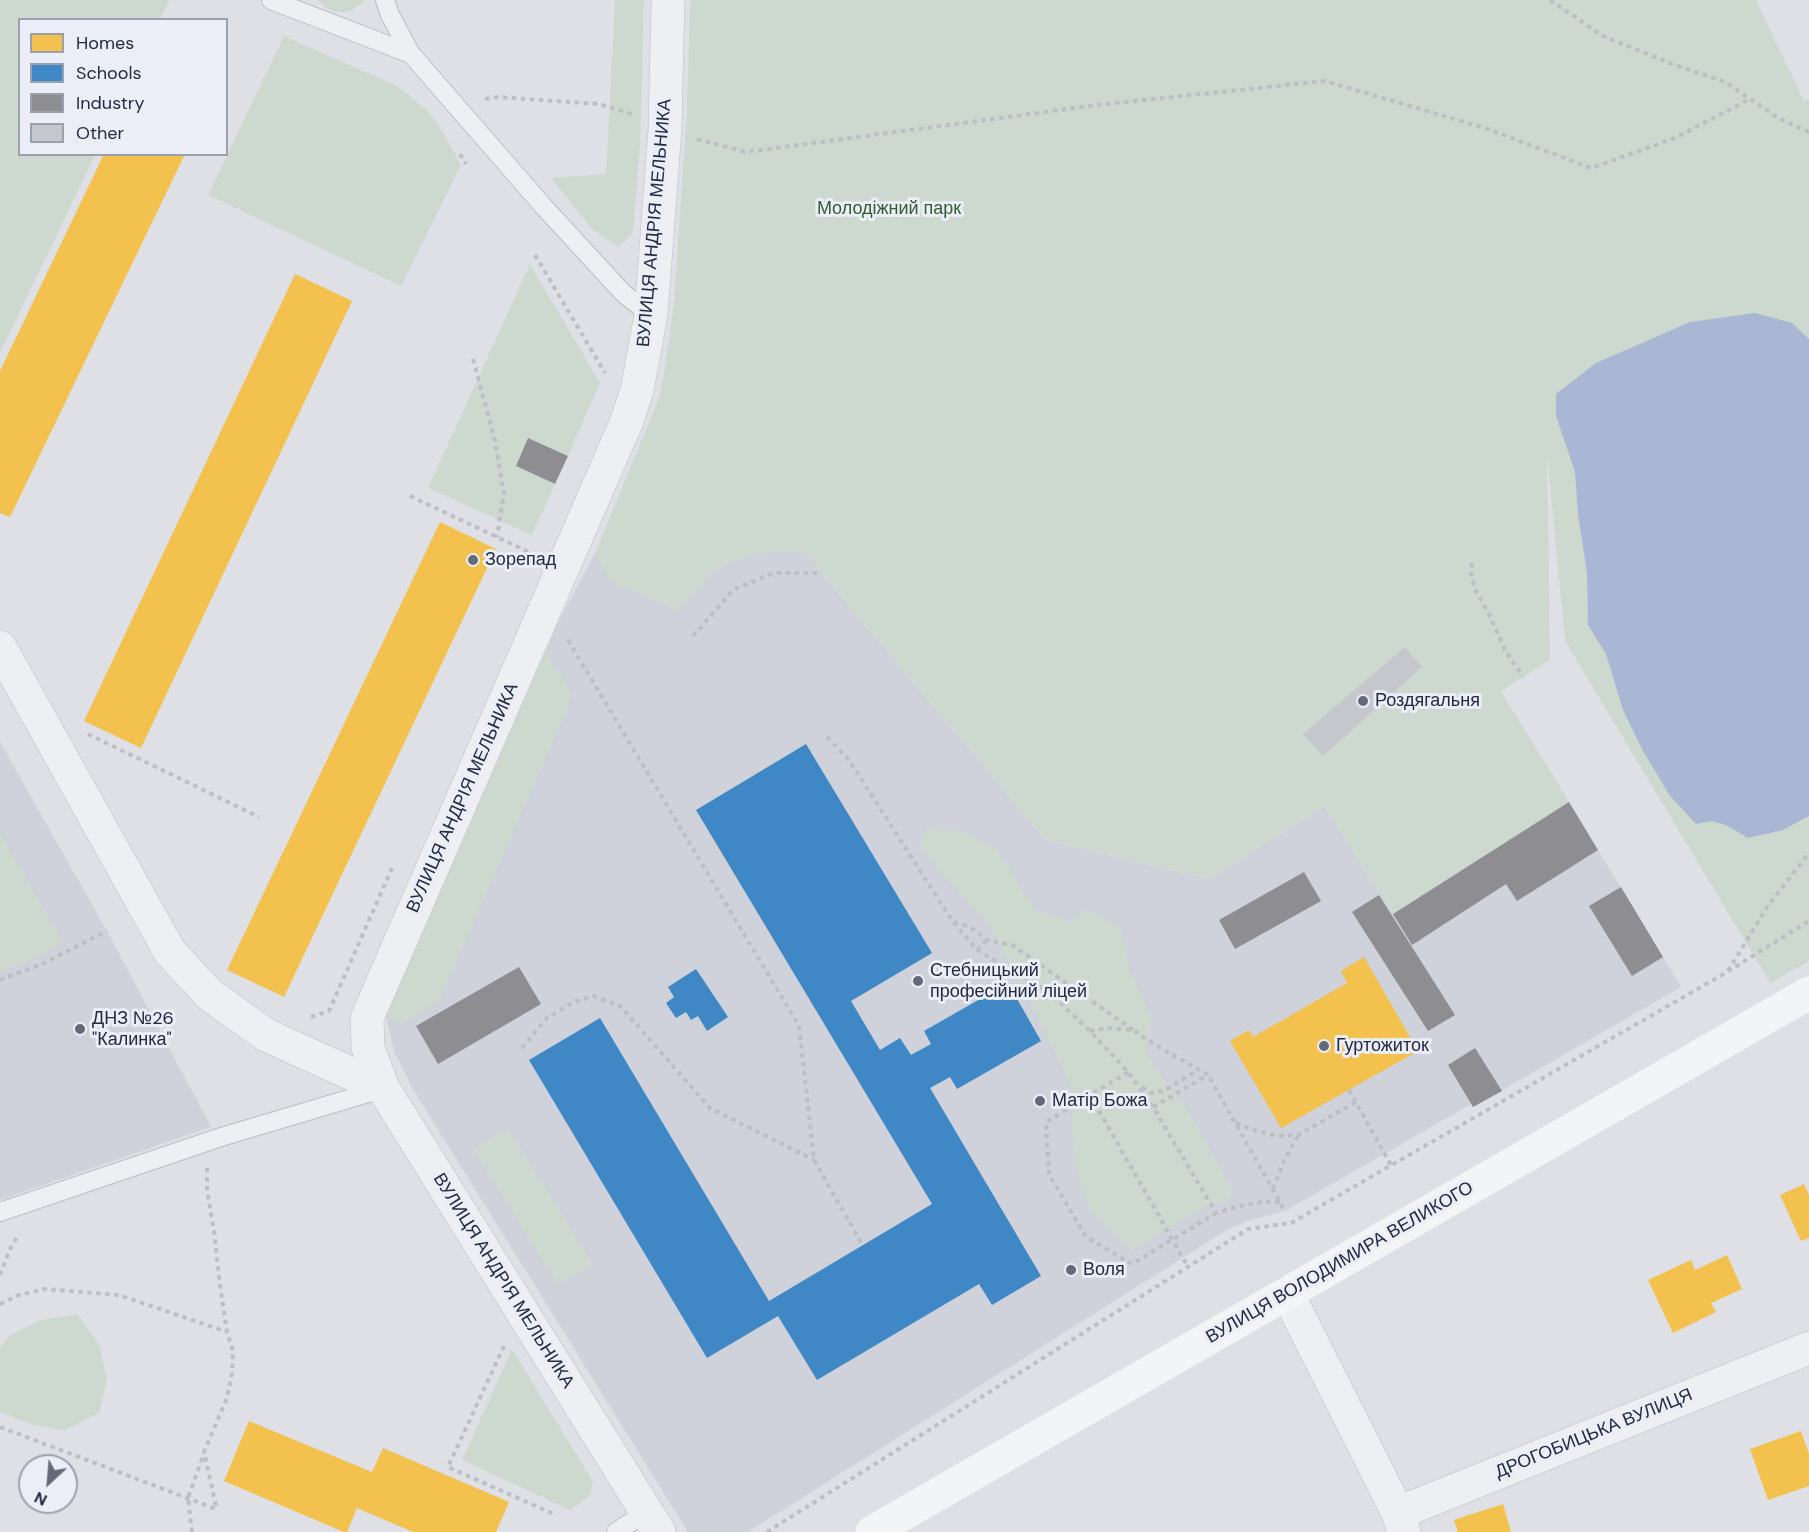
<!DOCTYPE html>
<html>
<head>
<meta charset="utf-8">
<style>
  body { margin:0 }
  #map { position:relative; width:1809px; height:1532px; overflow:hidden; background:#dfe0e5; font-family:"DM Sans",sans-serif }
  canvas { display:block }
  .legend { position:absolute; left:18px; top:18px; width:210px; height:138px; box-sizing:border-box; background:#ebeef6; border:2px solid #9ba0ad; margin:0; padding:8px 10px; list-style:none; font-size:18px; color:#242a40 }
  .legend li { display:flex; align-items:center; gap:12px; height:30px }
  .legend b { width:30px; border:2px solid #9ba0ad }
  .north { position:absolute; left:18px; top:1454px; width:60px; height:60px; box-sizing:border-box; background:#ebeef6; border:2px solid #9ba0ad; border-radius:50%; rotate:206deg; font-size:16px; font-weight:700; line-height:24px; text-align:center; color:#242a40 }
  .north::after { content:''; display:block; margin:auto; width:21px; height:27px; background:#656a7a; clip-path:polygon(50% 0,100% 100%,50% 72%,0 100%) }
</style>
</head>
<body>
<div id="map">
<canvas width="1809" height="1532"></canvas>
<ul class="legend">
<li><b style="height:16px;background:#f2c14e"></b>Homes</li>
<li><b style="height:16px;background:#3f88c5"></b>Schools</li>
<li><b style="height:16px;background:#8d8d92"></b>Industry</li>
<li><b style="height:16px;background:#c6c7cd"></b>Other</li>
</ul>
<div class="north">N</div>
</div>
<script>
const g = document.querySelector('canvas').getContext('2d');
g.lineJoin = 'round';
function fillPath(path, color) { g.fillStyle = color; g.fill(path, 'evenodd'); }
const poly = rows => new Path2D(rows.map(r => 'M' + r).join(''));
function strokePath(path, color, width, dash) { g.strokeStyle = color; g.lineWidth = width; g.lineCap = dash ? 'butt' : 'round'; g.setLineDash(dash || []); g.stroke(path); }
function label(font, color, halo, rows, align = 'center') {
  g.font = font + ' "DM Sans",sans-serif'; g.lineWidth = 6; g.setLineDash([]); g.textBaseline = 'middle'; g.strokeStyle = halo; g.fillStyle = color; for (const [text, x, y, turn = 0] of rows) {
    g.save(); g.translate(x, y); g.rotate((+turn || 0) * Math.PI / 180); g.textAlign = isNaN(turn) ? turn : align; if (halo) g.strokeText(text, 0, 0); g.fillText(text, 0, 0); g.restore();
  }
}
fillPath(poly([
  [646,431,804,552,1046,840,1209,879,1324,806,1393,914,1569,802,1681,987,1473,1107,1471,1104,1285,1211,1250,1220,1227,1230,748,1532,688,1532,411,1086,394,1051,386,1017,558,623,596,551],
  [0,742,107,931,211,1127,0,1200]
]), '#cfd1db');
fillPath(poly([
  [0,0,170,0,160,19,20,20,20,154,95,155,0,353],
  [318,0,365,0,353,10,345,12,335,12,326,8],
  [615,0,644,0,640,146,633,232,619,247,593,230,551,178,606,174],
  [690,0,1756,0,1804,101,1809,99,1809,961,1770,983,1565,641,1547,455,1550,660,1501,691,1569,802,1393,914,1324,806,1209,879,1046,840,804,552,757,553,715,570,679,612,608,580,596,551,659,398,665,368,674,302,687,109],
  [284,36,397,86,428,111,443,132,461,165,401,286,208,195],
  [530,264,600,383,568,456,528,438,516,466,555,484,532,535,428,488],
  [546,652,573,696,440,999,402,1024,386,1017],
  [926,829,960,830,997,849,1035,910,1071,922,1084,910,1098,914,1120,928,1129,968,1152,1018,1146,1054,1189,1113,1234,1191,1225,1204,1213,1202,1132,1251,1091,1213,1075,1167,1072,1128,1072,1087,1024,990,987,922,919,848],
  [0,833,63,942,34,959,0,970],
  [508,1128,593,1264,558,1285,473,1149],
  [77,1314,99,1344,107,1379,99,1413,64,1431,30,1424,0,1412,0,1348,9,1336,41,1320],
  [512,1349,593,1482,590,1496,570,1510,462,1460]
]), '#cdd9ce');
fillPath(poly([
  [1755,313,1792,323,1809,339,1809,816,1783,830,1748,838,1726,825,1712,821,1696,824,1670,796,1643,751,1623,710,1606,654,1588,625,1587,573,1578,514,1575,472,1556,416,1556,394,1596,363,1690,322]
]), '#aab7d4');
fillPath(poly([
  [104,154,185,154,10,517,0,513,0,371],
  [295,274,352,301,141,748,84,721],
  [440,522,496,549,284,997,227,970],
  [1364,957,1418,1051,1281,1128,1230,1041,1249,1030,1253,1037,1347,983,1341,971],
  [1804,1184,1809,1195,1809,1238,1801,1241,1780,1195],
  [1727,1255,1742,1289,1711,1303,1716,1312,1673,1333,1648,1280,1691,1260,1695,1270],
  [249,1421,372,1472,383,1448,509,1502,496,1532,413,1532,357,1508,347,1532,344,1532,224,1481],
  [1801,1431,1809,1454,1809,1486,1768,1500,1750,1449],
  [1503,1504,1511,1532,1458,1532,1454,1520]
]), '#f2c14e');
fillPath(poly([
  [806,744,932,953,851,1001,880,1050,900,1038,911,1055,931,1044,924,1031,1008,983,1041,1041,957,1089,950,1077,930,1088,1041,1276,992,1305,979,1284,817,1380,778,1316,707,1358,529,1060,600,1018,769,1301,932,1204,696,810],
  [696,969,728,1017,707,1031,698,1016,691,1020,686,1012,676,1018,666,1003,674,997,668,987]
]), '#3f88c5');
fillPath(poly([
  [528,438,568,456,555,484,516,466],
  [1569,802,1598,850,1517,901,1506,884,1412,945,1393,914],
  [1304,872,1321,901,1235,949,1219,920],
  [1621,887,1663,957,1632,976,1589,906],
  [1379,895,1455,1015,1428,1031,1352,912],
  [519,967,541,1004,438,1064,416,1026],
  [1475,1048,1502,1091,1473,1107,1448,1065]
]), '#8d8d92');
fillPath(poly([
  [1405,647,1422,667,1323,756,1303,734]
]), '#c6c7cd');
const lane = poly([
  [271,0,411,54],
  [385,0,390,15,411,54,544,207,624,294,651,315],
  [0,1212,221,1137,382,1089],
  [616,1532,646,1512]
]);
const street = poly([
  [0,647,170,952,210,995,266,1035,383,1088],
  [1287,1293,1398,1513,1404,1532],
  [1398,1513,1809,1348],
  [659,1532,383,1088,368,1048,367,1018,626,423,637,390,651,315,665,129,668,0]
]);
strokePath(lane, '#bcbdc3', 20);
strokePath(street, '#bcbdc3', 34);
strokePath(poly([
  [1550,0,1603,36,1672,64,1725,82,1780,119,1809,132],
  [485,99,498,97,599,104,632,114],
  [697,139,746,152,1097,105,1325,81,1485,128,1591,168,1675,138,1750,99],
  [460,154,466,164],
  [535,255,605,373],
  [473,359,494,437,504,493,497,537],
  [410,496,531,553],
  [1472,563,1471,574,1475,589,1489,614,1505,650,1523,677],
  [693,636,733,590,774,573,822,573],
  [568,640,799,1026,814,1160,863,1246],
  [88,734,259,817],
  [827,737,849,760,953,922,977,950,1048,991,1090,1031,1128,1072,1153,1107,1216,1213,1239,1206,1262,1202,1280,1202],
  [954,922,970,927,987,940,1012,945,1133,1030],
  [977,950,987,940],
  [1728,971,1767,907,1809,853],
  [0,980,42,964,107,931],
  [311,1017,329,1011,392,868],
  [1090,1031,1107,1028,1133,1030,1157,1046,1208,1075,1285,1211],
  [522,1048,547,1018,574,1002,593,996,620,1006,710,1108,814,1160],
  [1128,1072,1046,1122,1049,1174,1086,1237,1132,1264,1216,1213],
  [1142,1087,1151,1093,1163,1091,1198,1070],
  [1349,1090,1391,1165],
  [1090,1095,1188,1267],
  [1153,1107,1208,1075],
  [1236,1123,1253,1130,1278,1136,1298,1135,1356,1102],
  [207,1168,207,1190,214,1231,220,1285,227,1332,233,1351,232,1373,227,1398,204,1452,217,1510],
  [1273,1189,1284,1161,1298,1136],
  [0,1275,10,1249,19,1234],
  [0,1304,19,1295,45,1289,119,1295,227,1332],
  [504,1346,448,1467,556,1515],
  [0,1427,216,1509],
  [192,1532,188,1498,204,1453],
  [767,1532,1248,1229,1291,1223,1727,972,1809,921]
]), '#bdbfc5', 4, [4.5, 4.5]);
strokePath(lane, '#eeeff2', 18);
strokePath(street, '#eeeff2', 33);
strokePath(poly([
  [872,1532,1809,993]
]), '#f3f4f5', 33);
for (const [x, y, r, color] of [
  [473,560,6,"#656a7a"],
  [1363,701,6,"#656a7a"],
  [918,981,6,"#656a7a"],
  [80,1029,6,"#656a7a"],
  [1324,1046,6,"#656a7a"],
  [1040,1101,6,"#656a7a"],
  [1071,1270,6,"#656a7a"]
]) { const dot = new Path2D(); dot.arc(x, y, r, 0, 2 * Math.PI); g.fillStyle = color; g.fill(dot); strokePath(dot, '#ebeef6', 2); }
label('18px', '#325d30', '#ebeef6', [
  ["Молодіжний парк",889,209]
]);
label('18px', '#242a40', '#ebeef6', [
  ["ВУЛИЦЯ АНДРІЯ МЕЛЬНИКА",655,223,-85],
  ["ВУЛИЦЯ АНДРІЯ МЕЛЬНИКА",463,798,-66],
  ["ВУЛИЦЯ ВОЛОДИМИРА ВЕЛИКОГО",1340,1263,-30],
  ["ВУЛИЦЯ АНДРІЯ МЕЛЬНИКА",503,1281,58],
  ["ДРОГОБИЦЬКА ВУЛИЦЯ",1594,1434,-22]
]);
label('18px', '#242a40', '#ebeef6', [
  ["Зорепад",485,560],
  ["Роздягальня",1375,701],
  ["Стебницький",930,971],
  ["професійний ліцей",930,992],
  ["ДНЗ №26",92,1019],
  ["\"Калинка\"",92,1040],
  ["Гуртожиток",1336,1046],
  ["Матір Божа",1052,1101],
  ["Воля",1083,1270]
], 'left');
</script>
</body>
</html>
